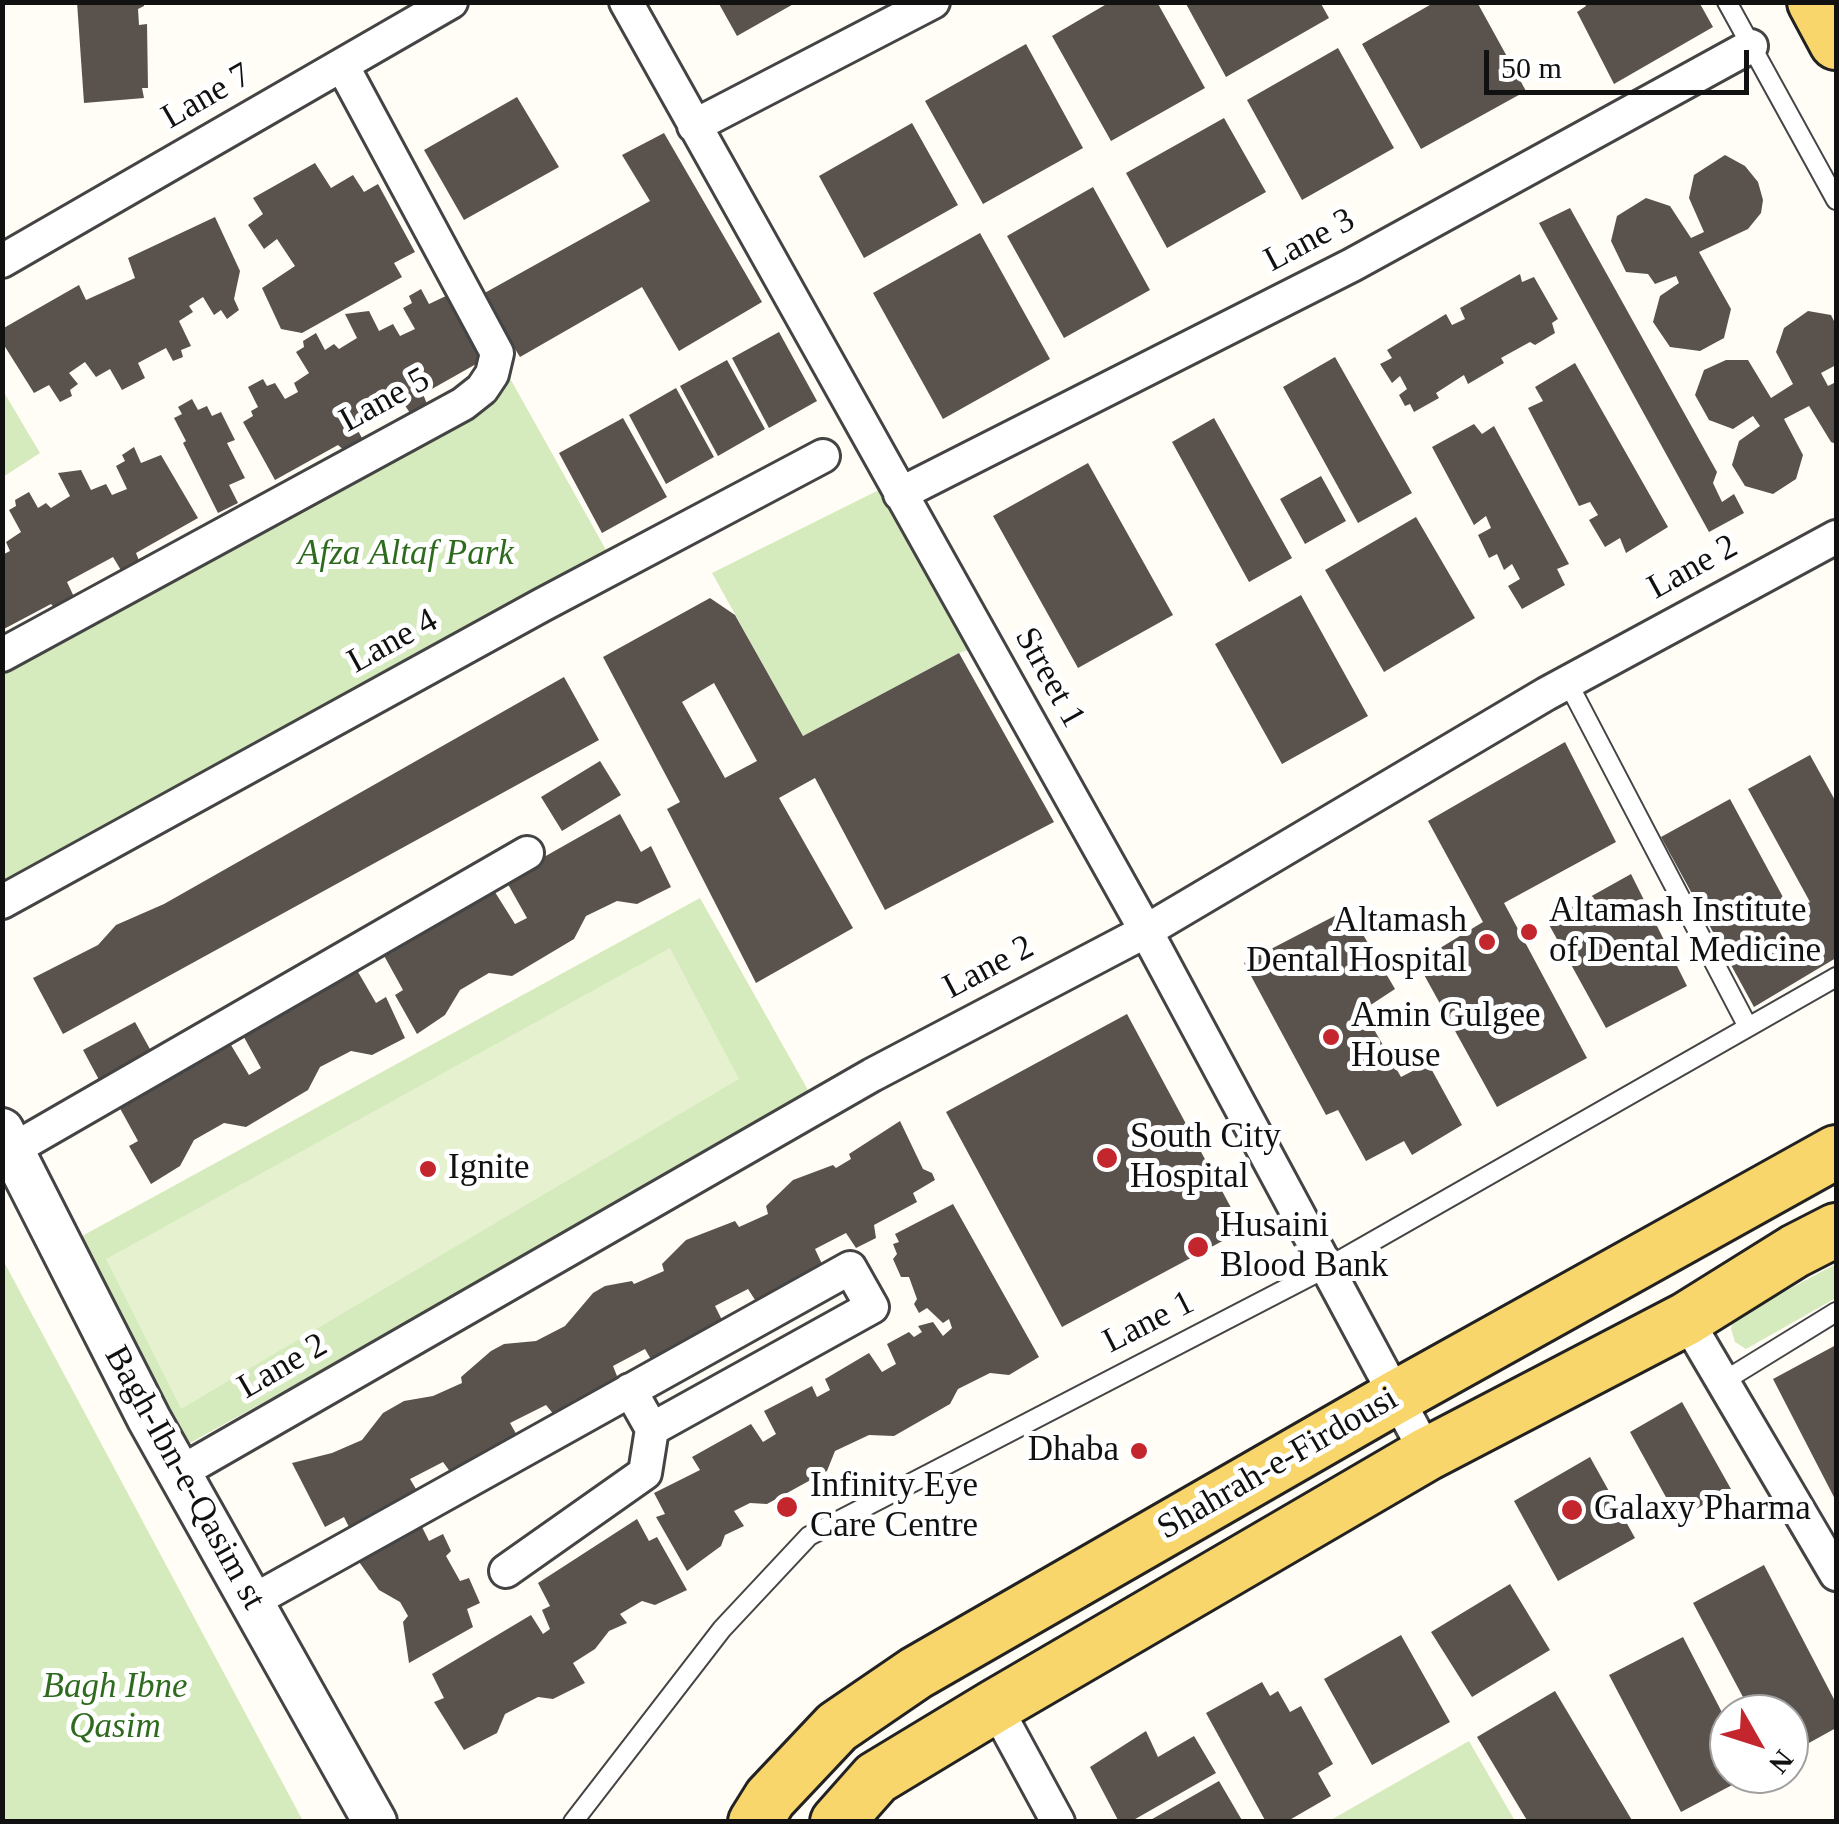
<!DOCTYPE html>
<html>
<head>
<meta charset="utf-8">
<style>
  body { margin:0 }
  #map { position:relative; width:1839px; height:1824px; overflow:hidden; background:#fffdf5; font-family:Georgia,serif }
  canvas { display:block }
  .frame { position:absolute; inset:0; border:5px solid #111; pointer-events:none }
  .north { position:absolute; left:1709px; top:1694px; width:100px; height:100px; box-sizing:border-box; background:#fff; border:2px solid #a0a0a0; border-radius:50%; rotate:129deg; font-size:28px; font-weight:700; line-height:40px; text-align:center; color:#111 }
  .north::after { content:''; display:block; margin:auto; width:35px; height:45px; background:#c4262e; clip-path:polygon(50% 0,100% 100%,50% 72%,0 100%) }
  .scale { position:absolute; left:1484px; top:50px; width:265px; height:45px; box-sizing:border-box; border:5px solid #111; border-top:0; padding-left:12px; font-size:30px; line-height:35px; white-space:nowrap; color:#111; -webkit-text-stroke:8px #fff; paint-order:stroke }
</style>
</head>
<body>
<div id="map">
<canvas width="1839" height="1824"></canvas>
<div class="frame"></div>
<div class="north">N</div>
<div class="scale">50 m</div>
</div>
<script>
const g = document.querySelector('canvas').getContext('2d');
g.lineJoin = 'round';
function fillPath(path, color) { g.fillStyle = color; g.fill(path, 'evenodd'); }
const poly = rows => new Path2D(rows.map(r => 'M' + r).join(''));
function strokePath(path, color, width, dash) { g.strokeStyle = color; g.lineWidth = width; g.lineCap = dash ? 'butt' : 'round'; g.setLineDash(dash || []); g.stroke(path); }
function label(font, color, halo, rows, align = 'center') {
  g.font = font + ' Georgia,serif'; g.lineWidth = 10; g.setLineDash([]); g.textBaseline = 'middle'; g.strokeStyle = halo; g.fillStyle = color; for (const [text, x, y, turn = 0] of rows) {
    g.save(); g.translate(x, y); g.rotate((+turn || 0) * Math.PI / 180); g.textAlign = isNaN(turn) ? turn : align; if (halo) g.strokeText(text, 0, 0); g.fillText(text, 0, 0); g.restore();
  }
}
fillPath(poly([
  [507,373,615,566,3,902,3,653],
  [2,389,40,453,3,477,2,477],
  [893,483,984,645,959,653,803,736,712,573],
  [700,898,813,1099,170,1454,62,1247],
  [2,1260,3,1260,303,1821,3,1821],
  [1836,1264,1836,1298,1746,1349,1735,1342,1731,1329,1733,1319],
  [1469,1741,1515,1821,1329,1821]
]), '#d5ebbd');
fillPath(poly([
  [670,948,739,1079,181,1409,106,1259]
]), '#e6f2cf');
fillPath(poly([
  [77,2,144,2,144,6,138,9,139,25,147,24,148,88,142,88,144,98,84,103],
  [718,2,797,2,737,36],
  [1110,2,1157,2,1205,88,1111,141,1052,36],
  [1185,2,1320,2,1329,18,1226,77],
  [1435,2,1477,2,1526,91,1421,149,1362,44],
  [1584,2,1699,2,1713,27,1614,84,1577,12,1586,6],
  [1026,44,1083,148,983,204,925,101],
  [1338,48,1394,148,1302,200,1247,100],
  [517,97,559,167,464,220,424,150],
  [1224,118,1266,192,1167,248,1126,173],
  [912,123,958,205,864,258,819,176],
  [664,133,762,302,679,351,642,287,520,357,481,295,650,201,622,155],
  [1725,155,1745,166,1758,182,1763,200,1761,213,1748,229,1699,252,1731,309,1724,338,1700,351,1670,347,1653,322,1660,296,1679,283,1676,276,1655,284,1648,274,1626,272,1611,241,1617,216,1646,198,1670,206,1691,238,1704,232,1689,198,1694,175],
  [315,163,331,188,353,175,364,192,378,184,415,252,394,263,402,277,302,333,281,329,262,288,295,266,277,239,264,249,248,225,263,214,253,198],
  [1093,187,1150,290,1064,338,1007,236],
  [1570,208,1717,472,1713,483,1722,502,1734,494,1744,513,1709,532,1539,223],
  [215,217,240,271,234,299,239,310,227,319,221,310,214,315,203,297,189,306,193,312,179,321,191,346,181,350,183,357,173,361,166,348,138,363,145,378,122,390,110,369,96,377,85,362,69,373,78,384,70,390,72,396,60,402,49,385,34,393,2,342,2,329,79,285,86,300,135,278,128,258],
  [980,233,1050,359,943,419,873,293],
  [1520,274,1522,282,1534,277,1558,319,1552,323,1555,333,1535,345,1530,342,1501,358,1504,363,1468,384,1464,375,1436,393,1439,398,1414,412,1410,404,1405,406,1399,395,1407,389,1400,376,1392,383,1380,364,1392,358,1387,350,1446,314,1452,325,1465,319,1460,308],
  [421,289,429,304,448,295,485,359,423,394,427,404,410,413,400,398,354,423,363,440,346,452,338,445,275,480,243,422,253,416,251,411,258,407,248,387,263,379,267,386,275,383,285,399,298,392,294,383,309,373,296,352,304,347,303,341,316,333,325,350,334,344,339,349,357,338,345,314,369,311,379,331,393,324,400,336,415,329,403,308,412,303,409,296],
  [1808,311,1831,315,1836,325,1836,365,1821,373,1828,386,1836,382,1836,444,1831,442,1809,406,1784,419,1803,455,1796,479,1773,494,1745,486,1732,465,1739,441,1760,426,1753,416,1733,429,1709,420,1695,395,1704,370,1726,360,1748,360,1771,398,1793,384,1776,352,1784,328],
  [779,332,817,401,769,428,732,358],
  [1335,357,1412,493,1358,523,1283,387],
  [727,360,765,429,718,456,680,386],
  [1575,363,1668,527,1626,553,1620,538,1605,547,1589,520,1598,515,1590,502,1579,506,1528,408,1543,401,1535,387],
  [676,388,714,457,666,484,629,415],
  [192,399,198,410,207,406,212,416,221,412,235,440,227,443,245,478,229,485,238,503,218,513,183,443,186,441,174,418,182,414,178,407],
  [623,418,667,497,602,533,559,453],
  [1214,418,1292,558,1249,582,1172,442],
  [1474,424,1482,434,1494,426,1569,564,1557,569,1565,585,1522,609,1508,586,1520,579,1512,564,1504,570,1497,554,1489,558,1478,535,1491,528,1486,516,1474,525,1432,447],
  [134,447,141,463,161,455,198,518,136,553,140,563,122,572,113,557,67,582,75,599,58,611,51,604,2,630,2,555,10,551,6,542,21,532,9,510,16,506,15,500,29,492,38,508,46,503,51,508,70,496,58,473,81,470,91,490,106,484,112,495,127,489,116,466,125,461,122,455],
  [1088,463,1173,615,1078,668,993,516],
  [1321,476,1346,521,1305,544,1280,499],
  [1416,517,1475,618,1384,672,1325,570],
  [1301,595,1368,716,1282,764,1215,644],
  [710,598,735,615,803,736,959,653,1054,822,885,910,815,778,779,798,853,928,756,983,667,809,680,802,603,657],
  [714,683,757,761,725,778,682,702],
  [564,677,599,740,63,1034,33,978,98,945,116,925,164,904],
  [1565,742,1616,842,1504,903,1587,1058,1497,1107,1417,962,1483,922,1428,821],
  [1810,755,1836,802,1836,958,1754,1007,1661,837,1730,799,1791,912,1810,902,1748,789],
  [600,761,621,795,562,831,541,797],
  [620,814,641,852,651,846,671,887,637,904,617,901,586,916,574,939,512,976,489,973,460,990,445,1015,417,1034,395,995,403,990,382,952,493,889,515,924,527,918,505,879],
  [1631,874,1687,986,1606,1028,1547,921],
  [1348,909,1395,989,1363,1010,1401,1077,1428,1063,1462,1125,1412,1155,1404,1141,1366,1161,1338,1110,1326,1115,1244,963],
  [354,965,376,1003,386,997,405,1038,372,1055,351,1051,320,1067,308,1090,246,1127,224,1123,194,1140,180,1166,151,1184,129,1146,138,1141,117,1103,228,1040,249,1075,261,1068,240,1030],
  [1127,1014,1243,1230,1062,1327,946,1112],
  [135,1022,156,1060,104,1089,83,1050],
  [900,1121,923,1169,932,1173,935,1180,913,1193,917,1202,874,1225,876,1238,856,1248,846,1233,815,1249,823,1266,757,1303,748,1289,715,1306,723,1322,652,1361,645,1349,613,1366,619,1381,555,1416,546,1405,510,1423,518,1437,451,1473,443,1462,410,1479,419,1494,351,1531,344,1517,325,1527,292,1463,332,1453,362,1440,383,1413,404,1401,433,1396,462,1383,461,1377,491,1351,504,1344,536,1341,565,1326,593,1293,605,1286,632,1281,634,1284,664,1271,662,1264,686,1240,735,1221,739,1227,768,1214,766,1206,793,1180,833,1165,836,1168,851,1159,849,1154],
  [953,1204,1039,1357,1009,1375,990,1373,958,1389,950,1404,894,1436,869,1435,835,1451,827,1471,767,1504,750,1503,734,1511,744,1526,725,1535,721,1546,687,1571,656,1517,665,1514,654,1493,700,1470,692,1457,751,1424,763,1442,776,1434,764,1411,812,1386,817,1397,830,1390,825,1379,869,1353,882,1372,896,1364,887,1344,909,1332,914,1337,922,1332,918,1326,933,1322,943,1336,952,1328,949,1319,943,1323,927,1308,919,1313,914,1304,917,1299,909,1277,901,1277,893,1259,897,1254,893,1244,899,1242,895,1234],
  [1836,1345,1836,1501,1773,1379],
  [1682,1402,1731,1489,1678,1519,1630,1432],
  [1590,1457,1635,1538,1558,1581,1514,1501],
  [637,1519,649,1541,657,1537,687,1590,655,1605,642,1601,620,1614,627,1623,609,1631,595,1649,573,1663,585,1683,553,1699,538,1697,505,1714,497,1733,464,1750,434,1702,444,1698,432,1674,531,1615,543,1634,550,1629,542,1610,550,1606,538,1583],
  [421,1525,429,1541,443,1534,451,1551,446,1556,460,1581,469,1578,480,1603,467,1609,473,1627,409,1663,403,1622,408,1616,400,1602,379,1590,357,1559],
  [1764,1565,1836,1703,1836,1728,1789,1754,1789,1714,1752,1714,1693,1603],
  [1510,1584,1550,1650,1472,1697,1431,1632],
  [1401,1635,1450,1722,1372,1765,1324,1679],
  [1683,1637,1729,1726,1729,1774,1753,1774,1681,1812,1609,1675],
  [1262,1682,1270,1696,1278,1691,1290,1712,1301,1706,1333,1764,1318,1773,1331,1796,1286,1822,1266,1822,1206,1713],
  [1555,1691,1633,1822,1528,1822,1477,1737],
  [1146,1731,1158,1757,1194,1736,1216,1773,1130,1822,1119,1822,1090,1767],
  [1219,1781,1243,1822,1147,1822]
]), '#5a524d');
const service = poly([
  [1727,2,1836,200],
  [1568,683,1748,1027],
  [1724,1381,1836,1312],
  [573,1822,722,1629,809,1536,1326,1268,1836,977]
]);
const minor = poly([
  [626,2,1146,931,1427,1454],
  [694,126,933,2],
  [2,261,451,2],
  [900,494,1352,265,1751,46],
  [2,655,463,404,482,389,492,374,497,353,342,65],
  [2,902,542,605,823,456],
  [12,1150,527,853],
  [1686,1319,1836,1574],
  [181,1472,872,1075,1146,931,1546,694,1836,537],
  [506,1571,645,1473,652,1429],
  [251,1602,850,1268,872,1307,652,1429,630,1390],
  [995,1706,1058,1822]
]);
const tertiary = poly([
  [2,1130,149,1419,375,1822]
]);
const primary = poly([
  [1814,2,1836,43],
  [755,1822,770,1798,837,1727,916,1673,1396,1397,1836,1152],
  [837,1822,876,1778,995,1706,1427,1454,1686,1319,1795,1251,1836,1230]
]);
strokePath(service, '#444', 22);
strokePath(minor, '#444', 38);
strokePath(tertiary, '#444', 48);
strokePath(primary, '#222', 58);
strokePath(service, '#fff', 18);
strokePath(minor, '#fff', 32);
strokePath(tertiary, '#fff', 42);
strokePath(primary, '#f9d66b', 52);
for (const [x, y, r, color] of [
  [1529,932,10,"#c4262e"],
  [1487,942,10,"#c4262e"],
  [1331,1037,10,"#c4262e"],
  [1107,1158,12,"#c4262e"],
  [428,1169,10,"#c4262e"],
  [1198,1247,12,"#c4262e"],
  [1139,1451,10,"#c4262e"],
  [787,1507,12,"#c4262e"],
  [1572,1510,12,"#c4262e"]
]) { const dot = new Path2D(); dot.arc(x, y, r, 0, 2 * Math.PI); g.fillStyle = color; g.fill(dot); strokePath(dot, '#fff', 4); }
label('35px', '#111', '#fff', [
  ["Lane 7",207,97,-30],
  ["Lane 3",1310,241,-28],
  ["Lane 5",385,401,-29],
  ["Lane 2",1693,568,-29],
  ["Lane 4",393,642,-29],
  ["Street 1",1049,678,61],
  ["Lane 2",989,968,-28],
  ["Lane 1",1149,1323,-27],
  ["Lane 2",283,1367,-30],
  ["Shahrah-e-Firdousi",1278,1464,-30],
  ["Bagh-Ibn-e-Qasim st",184,1478,61]
]);
label('italic 35px', '#2f6b1f', '#fff', [
  ["Afza Altaf Park",406,555],
  ["Bagh Ibne",115,1688],
  ["Qasim",115,1728]
]);
label('35px', '#111', '#fff', [
  ["Altamash Institute",1549,912],
  ["of Dental Medicine",1549,952],
  ["Altamash",1467,922,"right"],
  ["Dental Hospital",1467,962,"right"],
  ["Amin Gulgee",1351,1017],
  ["House",1351,1057],
  ["South City",1130,1138],
  ["Hospital",1130,1178],
  ["Ignite",448,1169],
  ["Husaini",1220,1227],
  ["Blood Bank",1220,1267],
  ["Dhaba",1119,1451,"right"],
  ["Infinity Eye",810,1487],
  ["Care Centre",810,1527],
  ["Galaxy Pharma",1594,1510]
], 'left');
</script>
</body>
</html>
